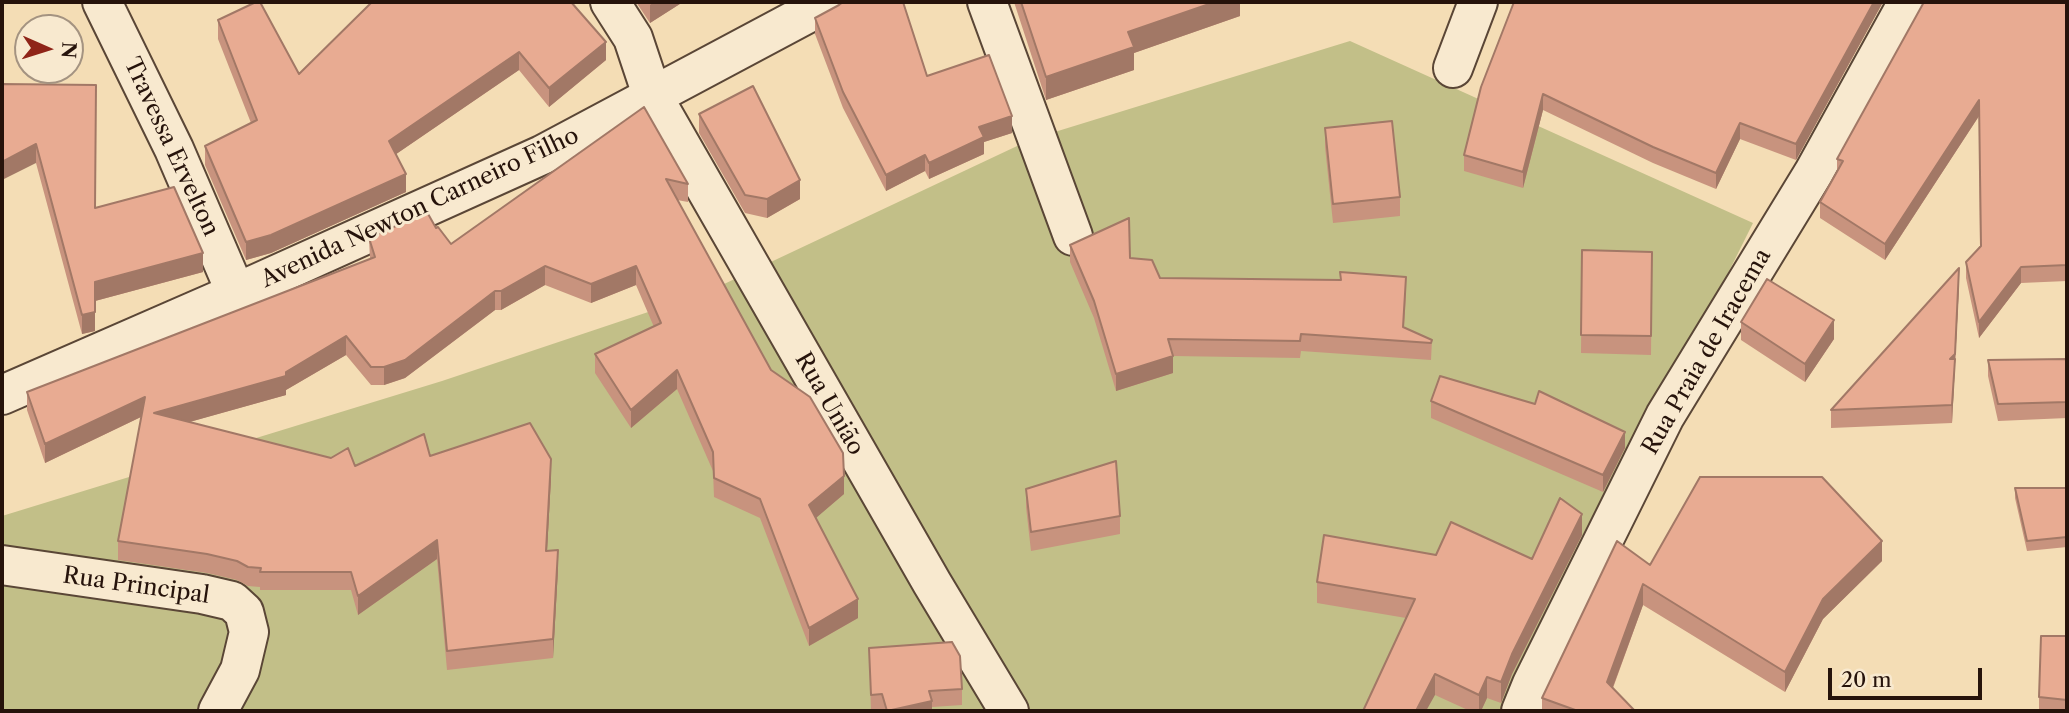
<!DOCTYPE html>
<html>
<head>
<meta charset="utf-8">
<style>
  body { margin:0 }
  #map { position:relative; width:2069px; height:713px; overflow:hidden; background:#f4ddb5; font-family:"Libre Caslon Text",serif }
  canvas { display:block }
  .frame { position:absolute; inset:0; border:4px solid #26130b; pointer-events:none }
  .north { position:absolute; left:14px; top:14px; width:70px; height:70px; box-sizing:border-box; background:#f8e9cf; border:2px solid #a49381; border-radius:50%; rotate:93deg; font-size:19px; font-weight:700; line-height:28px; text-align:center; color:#26130b }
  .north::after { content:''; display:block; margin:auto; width:24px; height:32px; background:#8f2418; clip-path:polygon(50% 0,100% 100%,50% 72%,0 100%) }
  .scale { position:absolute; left:1828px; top:668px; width:154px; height:32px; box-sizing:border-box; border:4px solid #26130b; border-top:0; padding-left:9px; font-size:21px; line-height:24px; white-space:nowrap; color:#26130b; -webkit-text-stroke:5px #f8e9cf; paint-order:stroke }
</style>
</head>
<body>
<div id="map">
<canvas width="2069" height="713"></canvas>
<div class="frame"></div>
<div class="north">N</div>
<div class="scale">20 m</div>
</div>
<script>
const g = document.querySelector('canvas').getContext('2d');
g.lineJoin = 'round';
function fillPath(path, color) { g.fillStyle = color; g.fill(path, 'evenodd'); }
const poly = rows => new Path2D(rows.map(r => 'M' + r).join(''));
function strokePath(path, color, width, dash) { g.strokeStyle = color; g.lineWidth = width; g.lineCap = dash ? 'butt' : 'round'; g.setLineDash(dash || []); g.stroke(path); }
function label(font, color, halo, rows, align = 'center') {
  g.font = font + ' "Libre Caslon Text",serif'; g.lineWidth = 6; g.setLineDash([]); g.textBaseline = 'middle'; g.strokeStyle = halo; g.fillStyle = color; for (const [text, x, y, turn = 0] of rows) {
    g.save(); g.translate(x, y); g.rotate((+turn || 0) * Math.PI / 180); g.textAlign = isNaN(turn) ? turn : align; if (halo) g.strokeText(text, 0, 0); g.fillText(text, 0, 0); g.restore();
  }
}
fillPath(poly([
  [1350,41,1753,223,1510,711,2,711,2,516,442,381,705,293,1032,139]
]), '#c2bf88');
const street = poly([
  [102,2,174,149,236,293],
  [610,2,633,38,652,95,932,583,1009,711],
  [987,2,1073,236],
  [1453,68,1478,2],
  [2,395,236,293,542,155,829,2],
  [2,565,202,594,232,601,244,612,249,632,240,670,218,711],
  [1521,711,1532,684,1665,416,1814,172,1908,2]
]);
strokePath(street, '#5a4636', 42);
strokePath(street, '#f8e9cf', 38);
fillPath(poly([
  [372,2,606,60,549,107,519,70,396,154,406,192,271,253,246,260,205,165,205,146,251,123,218,39,218,20,299,74],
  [636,2,683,2,650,23],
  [1014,2,1240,2,1240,16,1134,53,1134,70,1046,100],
  [1514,2,1883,2,1796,160,1740,139,1716,189,1653,163,1543,110,1523,188,1464,171,1464,155],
  [2067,2,2067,281,2021,283,1979,338,1966,278,1966,262,1980,246,1979,116,1885,260,1820,218,1820,202,1837,172,1837,159],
  [839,5,927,76,1012,133,984,142,984,154,929,179,925,171,886,191,843,108,815,34,815,18],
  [2,84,96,208,203,272,95,301,95,331,82,334,36,163],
  [644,107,688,184,688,202,677,200,771,370,844,494,815,518,858,618,809,646,760,518,714,497,713,471,677,389,631,428,595,373,595,354,654,327,636,285,591,303,545,285,501,310,495,310,405,378,384,385,371,385,346,355,286,390,286,395,189,422,355,466,430,456,551,477,547,551,558,569,553,658,447,670,437,559,358,615,351,590,260,590,260,587,248,586,237,580,207,573,118,560,118,541,141,417,45,463,27,410,27,392,370,259,369,238,436,228,451,244],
  [699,114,800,199,767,218,745,213,699,133],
  [1325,128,1400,197,1400,216,1333,223,1325,147],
  [1070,245,1130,258,1160,278,1340,280,1340,272,1406,294,1404,327,1432,340,1431,360,1301,351,1300,358,1173,356,1173,373,1116,391,1094,318,1070,262],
  [1582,250,1652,252,1651,355,1581,353],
  [1959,285,1952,423,1831,428,1831,410],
  [1741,322,1834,339,1805,382,1741,340],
  [2067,359,2067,418,1998,421,1988,376,1988,360],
  [1431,401,1625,448,1603,492,1431,418],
  [2015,488,2067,488,2067,547,2027,551,2015,498],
  [1026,489,1120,516,1120,534,1031,551,1026,507],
  [1582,535,1512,674,1501,703,1487,698,1481,711,1470,711,1435,695,1406,618,1317,603,1317,582,1436,555,1532,559],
  [1882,561,1823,619,1785,692,1643,605,1613,688,1635,711,1542,711,1542,698,1650,565],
  [2067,636,2067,711,2039,711,2039,697],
  [869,648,962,689,962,705,932,707,932,711,871,711]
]), '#c8937e');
fillPath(poly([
  [654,2,683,2,650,23,650,5],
  [1215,2,1240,2,1240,16,1134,53,1134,70,1046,100,1046,77,1128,32],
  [1874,2,1883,2,1796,160,1796,144],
  [606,42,606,60,549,107,549,88],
  [519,52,519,70,389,159,389,141],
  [1543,94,1543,110,1523,188,1523,172],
  [1979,100,1979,116,1885,260,1885,244],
  [1012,116,1012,133,984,142,984,154,929,179,929,163,979,127],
  [1740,123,1740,139,1716,189,1716,173],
  [36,144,36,163,2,180,2,162],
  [925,155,925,171,886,191,886,175],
  [406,174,406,192,271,253,246,260,246,242],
  [800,180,800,199,767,218,767,199],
  [203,253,203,272,95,301,95,331,82,334,82,315,95,282],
  [545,266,545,285,501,310,501,291],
  [636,266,636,285,591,303,591,284],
  [2021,267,2021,283,1979,338,1979,322],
  [1959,268,1959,285,1952,423,1950,359],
  [495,291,495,310,405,378,384,385,384,367],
  [1834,320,1834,339,1805,382,1805,364],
  [346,336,346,355,286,390,286,395,154,432,154,413,286,372],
  [1173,356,1173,373,1116,391,1116,374],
  [677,370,677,389,631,428,631,410],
  [145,397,145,415,45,463,45,444],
  [1625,432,1625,448,1603,492,1603,475],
  [551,459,551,477,546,570,546,551],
  [844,476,844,494,809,524,809,505],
  [1582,514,1582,535,1512,674,1501,703,1501,682,1512,654],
  [437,540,437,559,358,615,358,596],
  [1882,541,1882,561,1823,619,1785,692,1785,672,1823,599],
  [558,550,558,569,553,658,553,639],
  [1643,584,1643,605,1607,703,1607,682],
  [858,599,858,618,809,646,809,628],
  [1435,674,1435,695,1426,711,1416,711],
  [1487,677,1487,698,1481,711,1479,711,1479,695],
  [932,701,932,711,887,711]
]), '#a27866');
const building = poly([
  [256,2,260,2,299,74,372,2,571,2,606,42,549,88,519,52,389,141,406,174,271,235,246,242,205,146,257,120,218,20,256,2],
  [843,2,903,2,927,76,989,55,1012,116,979,127,984,137,929,163,925,155,886,175,843,92,815,18,839,5,843,2],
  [1021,2,1215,2,1128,32,1134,47,1046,77,1021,2],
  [1514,2,1874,2,1796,144,1740,123,1716,173,1653,147,1543,94,1523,172,1464,155,1481,87,1514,2],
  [1924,2,2067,2,2067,265,2021,267,1979,322,1966,262,1981,246,1979,100,1885,244,1820,202,1843,161,1837,159,1924,2],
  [2,84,96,85,95,208,174,187,203,253,95,282,95,312,82,315,36,144,2,162,2,84],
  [753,86,800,180,767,199,745,195,699,114,753,86],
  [644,107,688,184,666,179,771,370,810,397,843,453,844,476,809,505,858,599,809,628,760,499,714,478,713,452,677,370,631,410,595,354,661,323,636,266,591,284,545,266,501,291,495,291,405,360,384,367,371,367,346,336,286,372,286,376,154,413,331,458,348,448,355,466,424,434,430,456,530,423,551,459,546,551,558,550,553,639,447,651,437,540,358,596,351,572,260,572,261,568,248,567,237,561,207,554,118,541,145,397,45,444,27,392,375,257,369,238,427,212,436,228,438,227,451,244,644,107],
  [1392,121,1400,197,1333,204,1325,128,1392,121],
  [1129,218,1130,258,1152,260,1160,278,1341,280,1340,272,1406,277,1403,327,1432,340,1431,343,1301,334,1300,341,1168,339,1173,356,1116,374,1094,301,1070,245,1129,218],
  [1582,250,1652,252,1651,336,1581,335,1582,250],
  [1959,268,1955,354,1950,359,1955,359,1952,405,1831,410,1959,268],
  [1767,279,1834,320,1805,364,1741,322,1767,279],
  [2067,359,2067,402,1998,404,1988,360,2067,359],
  [1440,376,1535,404,1539,391,1625,432,1603,475,1431,401,1440,376],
  [1116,461,1120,516,1031,532,1026,489,1116,461],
  [1700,477,1822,477,1882,541,1823,599,1785,672,1643,584,1607,682,1635,711,1578,711,1542,698,1617,541,1650,565,1700,477],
  [2015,488,2067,488,2067,537,2027,541,2015,488],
  [1560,498,1582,514,1512,654,1501,682,1487,677,1479,695,1435,674,1416,711,1363,711,1415,599,1317,582,1324,535,1436,555,1451,522,1532,559,1560,498],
  [2041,636,2067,636,2067,700,2039,697,2041,636],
  [952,642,960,656,962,689,929,691,932,701,887,711,882,694,871,695,869,648,952,642]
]);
fillPath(building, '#e8ab92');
strokePath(building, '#a27866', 2);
label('23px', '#26130b', '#f8e9cf', [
  ["Travessa Ervelton",171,147,65],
  ["Avenida Newton Carneiro Filho",420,208,-25],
  ["Rua Praia de Iracema",1707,352,-60],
  ["Rua União",829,404,60],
  ["Rua Principal",136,586,8]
]);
</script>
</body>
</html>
